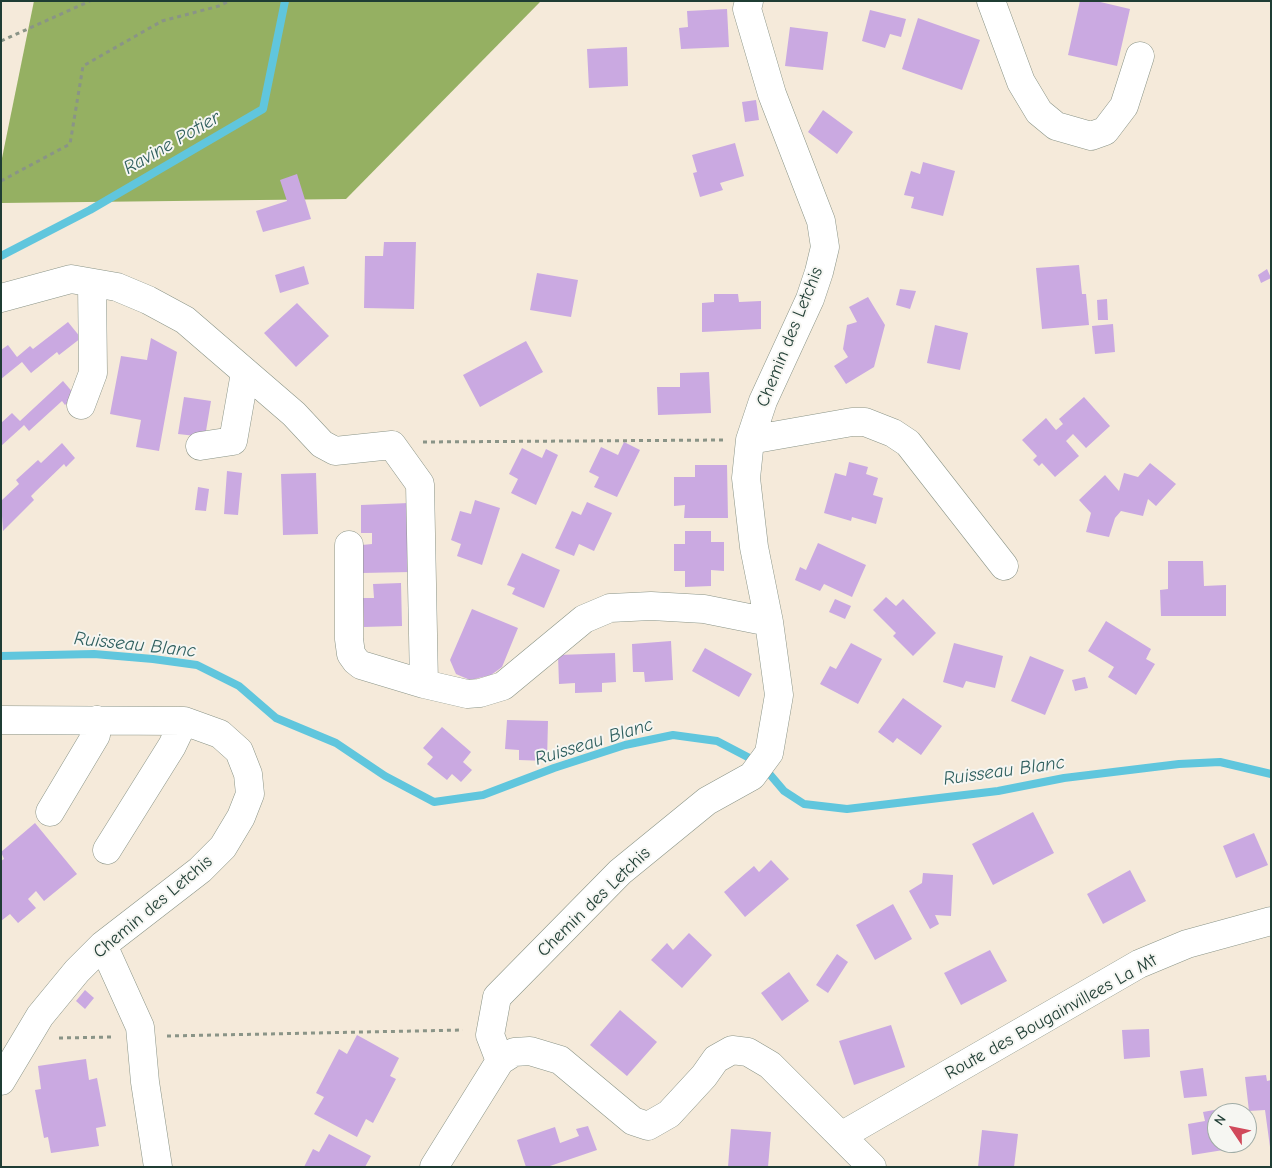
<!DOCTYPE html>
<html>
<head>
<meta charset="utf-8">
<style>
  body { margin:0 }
  #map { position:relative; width:1272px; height:1168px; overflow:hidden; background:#f5eada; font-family:"Comic Neue",sans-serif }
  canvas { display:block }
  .frame { position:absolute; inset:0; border:2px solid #1f3d34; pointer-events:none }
  .north { position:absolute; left:1207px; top:1103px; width:50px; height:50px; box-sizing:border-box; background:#f6f6f2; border:1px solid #a0aca6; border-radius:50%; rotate:304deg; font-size:14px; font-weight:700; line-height:20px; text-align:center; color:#1f3d34 }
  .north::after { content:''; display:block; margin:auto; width:18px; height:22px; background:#d1495b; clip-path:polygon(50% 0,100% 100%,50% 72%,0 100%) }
</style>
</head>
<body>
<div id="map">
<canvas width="1272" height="1168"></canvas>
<div class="frame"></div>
<div class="north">N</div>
</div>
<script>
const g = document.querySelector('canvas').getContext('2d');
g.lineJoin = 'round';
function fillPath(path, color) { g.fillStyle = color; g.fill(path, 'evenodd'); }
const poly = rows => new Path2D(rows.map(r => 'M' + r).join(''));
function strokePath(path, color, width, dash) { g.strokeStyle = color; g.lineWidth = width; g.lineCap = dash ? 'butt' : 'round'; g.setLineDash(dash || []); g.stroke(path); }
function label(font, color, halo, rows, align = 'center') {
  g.font = font + ' "Comic Neue",sans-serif'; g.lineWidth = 4; g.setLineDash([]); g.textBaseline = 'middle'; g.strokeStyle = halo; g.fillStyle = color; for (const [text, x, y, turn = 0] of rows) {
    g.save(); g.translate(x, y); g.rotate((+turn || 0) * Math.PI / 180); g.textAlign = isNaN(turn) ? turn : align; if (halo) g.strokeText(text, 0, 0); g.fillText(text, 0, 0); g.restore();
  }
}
fillPath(poly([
  [34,1,541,1,346,199,1,203,1,163]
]), '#95b062');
strokePath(poly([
  [1,256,90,210,263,109,285,1],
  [1,656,94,654,153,659,197,665,239,686,276,718,336,743,385,776,434,802,483,795,554,768,625,745,673,735,717,741,761,764,784,791,804,804,847,809,998,791,1064,778,1179,764,1220,762,1271,774]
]), '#60c6dd', 8);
fillPath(poly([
  [1080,1,1096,1,1130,9,1117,66,1068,55],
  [727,9,729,47,681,49,679,28,688,27,687,11],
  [870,10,906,19,901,37,890,34,885,48,862,41],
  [918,18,980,40,962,90,902,69],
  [790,27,828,32,823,70,785,66],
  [627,47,628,86,589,88,587,49],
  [756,100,759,120,745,122,742,102],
  [823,110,853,132,837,154,808,132],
  [735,143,744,176,720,183,723,190,700,197,693,173,697,172,692,155],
  [923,162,955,171,943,216,911,208,914,197,904,195,911,171,920,174],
  [297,174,311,219,263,232,256,211,287,201,280,180],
  [384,242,416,242,414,309,364,308,365,256,383,256],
  [1079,265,1082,294,1086,294,1089,325,1042,329,1036,268],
  [304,266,309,284,280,293,275,275],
  [1267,269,1271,278,1261,283,1258,275],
  [537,273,578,280,571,317,530,310],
  [900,289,916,291,910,309,896,305],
  [714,294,738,294,739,302,761,301,761,329,702,332,702,303,714,302],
  [868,297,885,325,874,367,846,384,834,366,848,357,843,349,847,325,857,322,849,307],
  [1107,299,1108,320,1098,320,1097,300],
  [297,303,329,336,296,367,264,333],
  [68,322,81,338,59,355,57,352,31,373,22,362,1,379,1,350,8,345,17,357,30,346,33,349],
  [1113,324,1115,352,1095,354,1092,326],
  [935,325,968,333,960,370,927,363],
  [151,338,177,352,159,451,136,447,141,420,110,414,121,356,147,360],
  [526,341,543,372,480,407,463,375],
  [709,372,711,413,658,415,657,387,680,387,680,373],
  [63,381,75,395,65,405,62,401,29,431,24,425,22,427,1,446,1,423,12,413,20,421],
  [184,397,211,401,205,437,178,434],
  [1084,397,1110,426,1086,448,1073,434,1066,441,1079,456,1055,477,1042,463,1039,466,1033,460,1037,456,1022,440,1046,418,1056,430,1063,424,1059,419],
  [624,442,640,450,617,497,594,487,599,477,589,472,601,447,618,455],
  [62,443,75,458,66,467,64,464,36,491,31,496,34,500,3,531,1,501,19,484,16,480,38,460,41,463],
  [522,448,542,458,546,449,558,455,536,505,511,493,518,479,509,474],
  [849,462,868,467,866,474,878,478,873,495,883,498,876,524,852,517,851,521,824,513,835,473,846,476],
  [1150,463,1176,484,1156,506,1148,499,1143,516,1121,511,1115,518,1109,537,1086,532,1091,513,1079,500,1105,475,1119,491,1124,473,1138,477],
  [695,465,727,465,728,518,684,518,685,505,674,506,674,477,695,477],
  [227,471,242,473,238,515,224,514],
  [316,473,318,534,283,535,281,474],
  [198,487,209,489,206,511,195,510],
  [475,500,500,508,482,565,457,556,461,544,451,540,460,511,471,514],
  [587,502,612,513,594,551,579,544,574,556,555,548,572,511,581,515],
  [409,503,411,572,362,573,362,545,372,544,372,533,361,533,361,505],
  [685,531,711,531,711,542,724,542,724,571,711,570,711,586,685,587,685,571,674,571,674,544,685,544],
  [818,543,866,565,852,597,824,584,820,591,795,580,800,567,806,570],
  [522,553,560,570,544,608,512,594,515,588,507,585],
  [1168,561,1203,561,1204,586,1226,585,1226,616,1161,616,1160,590,1168,589],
  [401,583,402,626,364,627,363,598,374,598,373,584],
  [886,597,896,606,903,599,936,633,913,656,893,636,896,633,873,610],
  [835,599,851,606,845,619,829,612],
  [472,609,518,628,502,667,491,675,470,680,456,674,450,660],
  [1106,621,1151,649,1146,659,1155,664,1136,695,1108,677,1114,667,1088,651],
  [671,641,673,680,645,682,644,672,633,672,632,644],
  [851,643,882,659,858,704,820,684,830,666,836,669],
  [954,643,1003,656,995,688,966,681,963,688,943,682],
  [705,648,752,674,739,697,692,671],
  [615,653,616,682,602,683,602,692,575,693,575,683,559,684,558,655],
  [1030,656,1064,670,1045,715,1011,701],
  [1085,677,1088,688,1075,691,1072,680],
  [903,698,942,726,921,755,897,738,893,743,878,732],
  [507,720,548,721,547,761,519,760,519,750,505,749],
  [442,727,471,752,463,762,472,770,461,782,452,774,447,780,427,764,433,757,423,748],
  [1033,812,1054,853,993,885,972,844],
  [35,823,77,874,44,901,36,891,28,899,36,908,18,923,10,914,1,921,1,861,4,859,1,852],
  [1254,833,1268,865,1236,878,1223,846],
  [771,860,789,879,745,917,724,892,754,866,759,872],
  [1130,870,1146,901,1103,924,1087,894],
  [923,873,953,875,951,916,935,915,939,924,930,929,909,891,922,883],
  [893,904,912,939,875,960,856,925],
  [689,933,712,955,682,988,651,960,667,943,673,950],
  [990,950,1007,981,961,1005,944,973],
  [837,954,848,962,828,993,816,985],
  [789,972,809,1001,782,1021,761,993],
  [85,990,94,998,85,1009,76,1001],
  [620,1010,657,1042,627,1076,590,1045],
  [891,1025,905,1067,854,1085,839,1041],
  [1149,1029,1150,1057,1124,1059,1122,1030],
  [357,1035,399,1058,390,1076,396,1079,373,1123,366,1119,357,1137,314,1114,324,1097,316,1093,339,1049,347,1054],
  [86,1059,89,1080,97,1078,106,1126,96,1128,99,1146,51,1153,48,1137,44,1138,35,1090,41,1089,38,1066],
  [1203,1068,1207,1096,1184,1098,1180,1071],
  [1266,1075,1267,1081,1271,1080,1270,1147,1265,1110,1249,1111,1245,1077],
  [1231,1107,1232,1113,1217,1113,1217,1143,1236,1143,1236,1148,1192,1155,1188,1124,1205,1121,1203,1112],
  [588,1126,597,1150,547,1167,526,1167,517,1140,555,1127,560,1143,579,1136,576,1129],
  [731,1129,771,1132,768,1167,728,1167],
  [982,1130,1018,1134,1014,1167,978,1167],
  [329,1134,371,1156,365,1167,304,1167,313,1149,319,1152]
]), '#caa9e1');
const minor = poly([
  [991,1,1021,82,1039,112,1056,126,1091,136,1105,131,1124,106,1140,56],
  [1,298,71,279,117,287,148,300,185,320,294,414,322,444,335,451,392,445,420,484,424,684],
  [81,405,93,373,92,283],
  [750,440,852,422,865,422,893,433,908,443,1004,566],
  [200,446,233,441,245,373],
  [349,545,349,639,351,654,356,661,361,665,424,684,467,694,480,693,503,686,584,619,610,608,651,606,704,609,769,622],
  [1,720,184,721,220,734,239,751,248,774,250,794,241,817,223,847,200,870,103,945,77,971,40,1016,1,1081],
  [50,812,96,735,97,720],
  [107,850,172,746,184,721],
  [103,945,140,1027,145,1082,158,1167],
  [500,1061,490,1035,497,997,620,872,707,801,752,776,769,753,779,695,769,622,754,547,746,478,750,440,763,401,810,299,819,272,825,247,821,221,772,94,747,9,749,1],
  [841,1136,1139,964,1187,944,1271,921],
  [434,1167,500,1061,514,1052,530,1051,560,1060,633,1121,648,1126,669,1114,704,1076,716,1059,732,1050,748,1052,770,1065,872,1167]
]);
strokePath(minor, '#8a9487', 29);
strokePath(poly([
  [1,41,90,1],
  [1,181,70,144,83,66,162,21,219,6,229,1],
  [423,442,724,440],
  [167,1036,463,1030],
  [59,1038,113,1037]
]), '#8a9487', 3, [4, 4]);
strokePath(minor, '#fff', 28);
label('18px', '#1f3d34', '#f6f6f2', [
  ["Chemin des Letchis",790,337,-68],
  ["Chemin des Letchis",594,902,-44],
  ["Chemin des Letchis",153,907,-40],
  ["Route des Bougainvillees La Mt",1051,1017,-29]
]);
label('italic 19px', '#2f5f5e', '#f6f6f2', [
  ["Ravine Potier",172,143,-30],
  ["Ruisseau Blanc",135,645,6],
  ["Ruisseau Blanc",594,742,-17],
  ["Ruisseau Blanc",1004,771,-8]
]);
</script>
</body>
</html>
